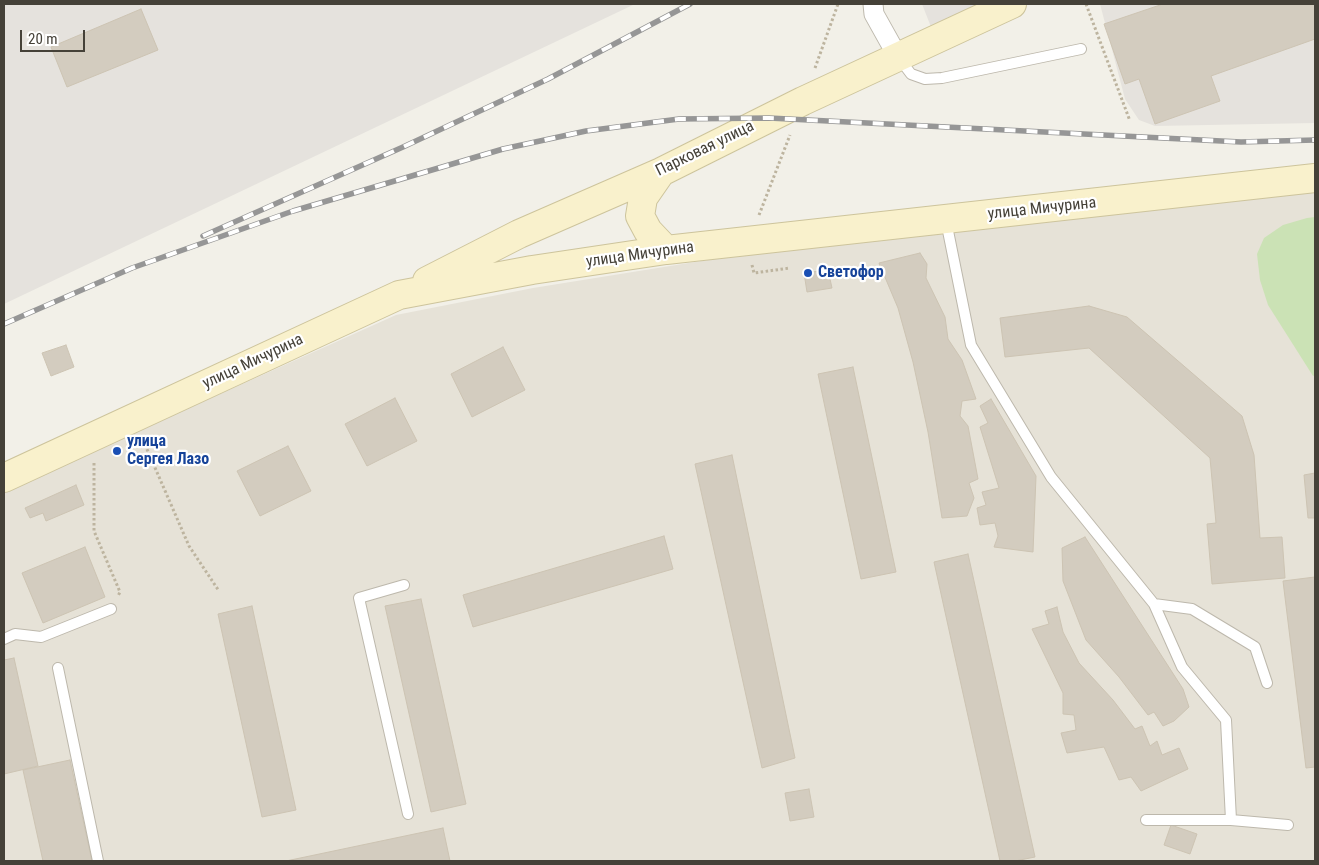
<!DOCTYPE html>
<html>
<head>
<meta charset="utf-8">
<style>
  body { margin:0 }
  #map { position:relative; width:1319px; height:865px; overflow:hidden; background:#f2f0e8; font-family:"Roboto Condensed",sans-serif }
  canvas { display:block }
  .frame { position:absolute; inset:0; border:5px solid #454138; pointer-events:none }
  .scale { position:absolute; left:20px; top:30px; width:65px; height:22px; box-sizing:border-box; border:2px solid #454138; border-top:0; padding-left:6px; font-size:15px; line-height:18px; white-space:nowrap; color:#454138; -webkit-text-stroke:4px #fff; paint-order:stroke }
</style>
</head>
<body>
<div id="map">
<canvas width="1319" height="865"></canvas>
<div class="frame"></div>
<div class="scale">20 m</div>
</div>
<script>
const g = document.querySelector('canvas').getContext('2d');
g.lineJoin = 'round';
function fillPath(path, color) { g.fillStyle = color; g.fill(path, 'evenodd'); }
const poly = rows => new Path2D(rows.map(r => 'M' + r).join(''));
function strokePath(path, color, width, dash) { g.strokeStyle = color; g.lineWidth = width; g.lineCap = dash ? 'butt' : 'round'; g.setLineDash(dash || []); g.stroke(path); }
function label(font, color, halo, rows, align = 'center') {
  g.font = font + ' "Roboto Condensed",sans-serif'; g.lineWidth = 4.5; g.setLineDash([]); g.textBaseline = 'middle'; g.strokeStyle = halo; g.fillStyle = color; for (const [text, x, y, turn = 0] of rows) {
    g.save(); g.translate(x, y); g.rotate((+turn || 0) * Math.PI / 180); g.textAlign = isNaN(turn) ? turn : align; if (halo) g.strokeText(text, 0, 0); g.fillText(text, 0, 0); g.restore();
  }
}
fillPath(poly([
  [1315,189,1315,861,4,861,4,491,396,315,533,288,751,253]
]), '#e6e2d7');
fillPath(poly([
  [4,4,635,4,4,304],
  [922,4,981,4,931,27],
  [1100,4,1315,4,1315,123,1155,126,1139,120,1125,99]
]), '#e5e2dd');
fillPath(poly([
  [1315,217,1315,375,1313,376,1268,305,1260,280,1257,254,1264,238,1283,225,1307,218]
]), '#cbe2b5');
const building = poly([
  [1163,4,1315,4,1315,39,1211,76,1220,101,1155,124,1139,79,1125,84,1104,24,1163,4],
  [141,9,158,50,67,87,51,47,141,9],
  [920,253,927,264,926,278,945,317,948,339,962,360,976,399,962,401,960,416,968,426,978,479,969,483,974,498,967,516,942,518,928,432,913,362,898,308,879,263,920,253],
  [828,270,832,288,807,292,804,273,828,270],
  [1089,306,1127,317,1242,416,1254,455,1260,538,1282,537,1285,578,1212,584,1207,524,1216,523,1210,458,1089,348,1005,357,1000,318,1089,306],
  [66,345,74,367,51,376,42,353,66,345],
  [503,347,525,390,472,417,451,374,503,347],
  [853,367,896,572,861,579,818,374,853,367],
  [395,398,417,441,367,466,345,424,395,398],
  [991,399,1036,476,1033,552,994,547,998,536,995,523,980,525,977,508,986,505,982,492,999,488,980,427,988,423,980,406,991,399],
  [288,446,311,491,260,516,237,471,288,446],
  [732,455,795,758,762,768,695,464,732,455],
  [1315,473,1315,518,1308,518,1304,475,1315,473],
  [76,485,84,505,46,521,43,513,30,518,25,508,76,485],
  [664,536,673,569,473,627,463,595,664,536],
  [1085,537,1183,689,1189,707,1174,721,1163,726,1154,712,1148,715,1119,677,1086,640,1063,581,1062,548,1085,537],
  [85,547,105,597,43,623,22,573,85,547],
  [968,554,1035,857,1015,861,1000,861,934,562,968,554],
  [1315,577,1315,767,1306,768,1283,581,1315,577],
  [421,599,466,804,431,812,385,606,421,599],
  [252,606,296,810,262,817,218,614,252,606],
  [1057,607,1063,632,1079,663,1113,700,1135,729,1142,726,1150,746,1157,741,1162,755,1179,748,1188,769,1141,791,1131,777,1119,780,1104,747,1067,753,1061,733,1076,730,1074,715,1063,714,1063,693,1032,629,1049,624,1045,611,1057,607],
  [14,658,38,766,4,774,4,660,14,658],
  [70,760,92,861,43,861,23,770,70,760],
  [809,789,814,817,790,821,785,793,809,789],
  [1171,825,1197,834,1190,854,1164,845,1171,825],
  [443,828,450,861,286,861,443,828]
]);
fillPath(building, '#d3ccbf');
strokePath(building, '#cdc4b3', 1);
const lane = poly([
  [899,58,911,74,925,79,942,78,1081,49],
  [946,221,971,345,1051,477,1154,604,1192,609,1255,647,1267,683],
  [404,585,359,598,408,814],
  [1154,604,1182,667,1226,720,1231,820],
  [4,639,15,634,41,637,111,609],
  [58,668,98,861],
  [1146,820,1231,820,1288,825]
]);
const street = poly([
  [873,4,874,14,898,57]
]);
const secondary = poly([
  [661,172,643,198,640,216,648,231,666,250],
  [427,281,519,234,661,172,803,101,1012,4],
  [4,478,399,295,532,270,666,250,1315,178]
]);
strokePath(lane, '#bdb8ac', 12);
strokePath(street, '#bdb8ac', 21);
strokePath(secondary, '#cdc49c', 30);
strokePath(poly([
  [1086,4,1130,121],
  [815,68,838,4],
  [759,215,790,135],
  [752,265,754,273,790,268],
  [143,440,189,546,219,591],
  [94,463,94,531,120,592,118,596]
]), '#bdb49f', 3, [2.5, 2.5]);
strokePath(lane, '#fff', 10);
strokePath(street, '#fff', 19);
strokePath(secondary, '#f9f1cc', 28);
const rail = poly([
  [203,236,403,147,548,79,690,4],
  [4,324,132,268,293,211,503,149,586,131,679,119,769,118,1241,142,1315,140]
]);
strokePath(rail, '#969696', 5.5);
strokePath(rail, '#fff', 4, [11]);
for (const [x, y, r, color] of [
  [808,273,5,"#1a4fb4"],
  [117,451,5,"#1a4fb4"]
]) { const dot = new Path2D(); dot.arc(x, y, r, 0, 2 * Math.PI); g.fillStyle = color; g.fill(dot); strokePath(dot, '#fff', 2); }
label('16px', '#454138', '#fff', [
  ["Парковая улица",705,149,-26],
  ["улица Мичурина",1042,209,-6],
  ["улица Мичурина",640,255,-8],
  ["улица Мичурина",253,362,-25]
]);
label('bold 16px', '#164399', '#fff', [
  ["Светофор",818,273],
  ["улица",127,442],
  ["Сергея Лазо",127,460]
], 'left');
</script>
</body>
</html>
